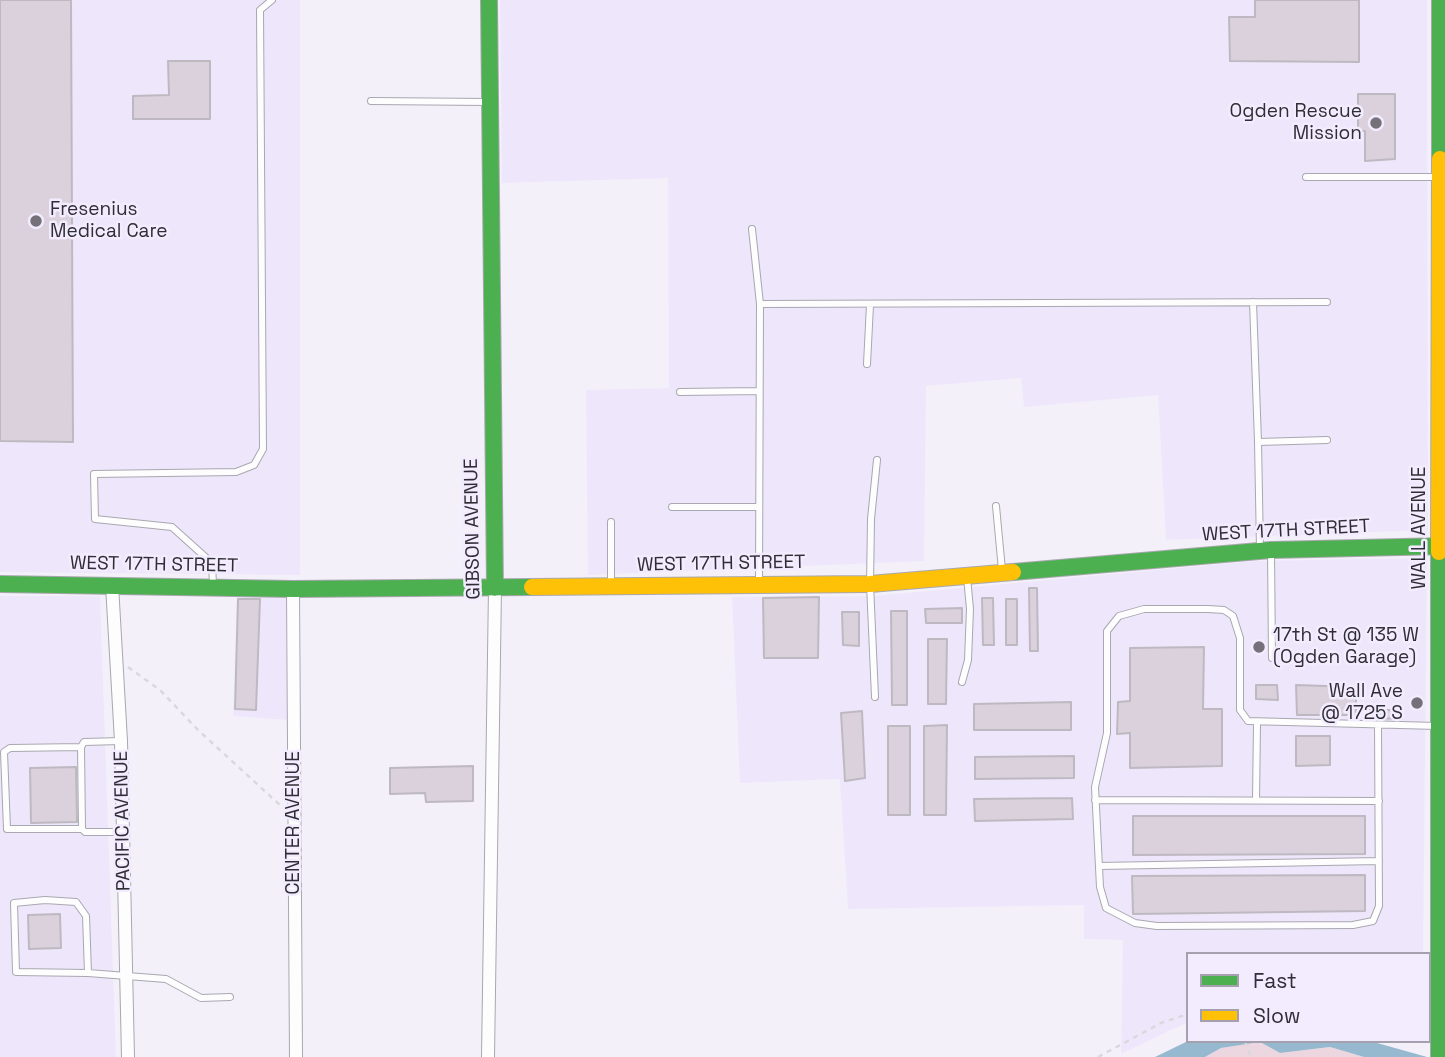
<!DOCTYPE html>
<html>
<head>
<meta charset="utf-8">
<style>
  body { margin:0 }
  #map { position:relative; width:1445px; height:1057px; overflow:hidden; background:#f3f0fa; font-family:"Space Grotesk",sans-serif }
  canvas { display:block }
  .legend { position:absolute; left:1186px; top:952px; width:245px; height:91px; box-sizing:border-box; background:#f2ecfe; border:2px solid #a4a0ae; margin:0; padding:9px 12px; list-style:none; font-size:21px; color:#2f2d35 }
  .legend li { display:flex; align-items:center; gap:14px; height:35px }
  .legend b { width:35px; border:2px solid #a4a0ae }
</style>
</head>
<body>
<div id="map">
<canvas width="1445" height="1057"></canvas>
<ul class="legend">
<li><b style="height:9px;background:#4caf50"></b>Fast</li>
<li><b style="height:9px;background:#ffc107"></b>Slow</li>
</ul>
</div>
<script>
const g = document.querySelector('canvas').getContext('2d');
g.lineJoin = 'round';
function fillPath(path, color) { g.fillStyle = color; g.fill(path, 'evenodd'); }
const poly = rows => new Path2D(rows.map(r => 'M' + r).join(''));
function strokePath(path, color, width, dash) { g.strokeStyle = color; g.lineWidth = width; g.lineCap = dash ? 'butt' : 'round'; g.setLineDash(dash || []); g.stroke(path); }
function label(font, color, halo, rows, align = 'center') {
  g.font = font + ' "Space Grotesk",sans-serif'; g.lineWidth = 5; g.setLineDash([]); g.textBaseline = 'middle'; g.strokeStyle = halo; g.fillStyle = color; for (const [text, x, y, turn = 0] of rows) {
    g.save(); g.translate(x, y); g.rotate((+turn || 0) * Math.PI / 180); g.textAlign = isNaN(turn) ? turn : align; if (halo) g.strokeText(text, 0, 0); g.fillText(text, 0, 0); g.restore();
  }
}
fillPath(poly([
  [0,0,300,0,300,575,0,572],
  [500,0,1427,0,1428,530,1166,540,1158,395,1024,407,1021,378,926,386,924,561,588,575,586,390,669,388,668,178,502,183],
  [1427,558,1423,954,1188,954,1188,1022,1121,1054,1123,940,1084,939,1084,905,848,909,840,779,740,783,732,597,873,596,1256,561],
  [237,594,286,594,288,720,233,716],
  [0,596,100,596,116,1057,0,1057]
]), '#eee7fc');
fillPath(poly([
  [1260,1042,1280,1053,1330,1047,1364,1057,1205,1057,1221,1048]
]), '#ecd6df');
fillPath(poly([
  [1188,1041,1370,1041,1427,1057,1364,1057,1330,1047,1280,1053,1260,1042,1221,1048,1205,1057,1155,1057]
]), '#97b9d0');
const building = poly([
  [0,0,71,0,73,442,0,441,0,0],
  [1255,0,1359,0,1359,62,1230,61,1229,17,1255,17,1255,0],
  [168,61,210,61,210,119,133,119,133,96,169,95,168,61],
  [1358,94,1395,94,1395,159,1365,161,1365,131,1358,131,1358,94],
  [1029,588,1037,588,1038,651,1030,651,1029,588],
  [819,597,818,658,764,658,763,598,819,597],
  [982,598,993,598,994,645,983,645,982,598],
  [238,599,260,599,256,710,235,709,238,599],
  [1006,599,1017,599,1017,645,1006,645,1006,599],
  [962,608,962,623,926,623,925,609,962,608],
  [891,611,907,611,907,705,892,705,891,611],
  [842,612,859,612,859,646,843,645,842,612],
  [928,639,947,639,946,704,928,704,928,639],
  [1204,647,1203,709,1222,709,1222,766,1130,768,1130,733,1117,734,1118,702,1130,701,1130,648,1204,647],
  [1256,685,1277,685,1278,700,1256,699,1256,685],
  [1296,685,1356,687,1356,715,1297,715,1296,685],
  [1071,702,1071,730,974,730,974,704,1071,702],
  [1367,710,1402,710,1402,719,1367,718,1367,710],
  [862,711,865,778,845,781,841,713,862,711],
  [947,725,946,815,924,815,924,726,947,725],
  [888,726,910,726,910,815,888,815,888,726],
  [1296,736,1330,736,1330,765,1296,766,1296,736],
  [1074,756,1074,778,975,779,975,757,1074,756],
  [473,766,473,801,426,802,425,793,390,794,390,768,473,766],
  [76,767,77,822,31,823,30,768,76,767],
  [1072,798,1073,819,975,821,974,799,1072,798],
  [1133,816,1365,816,1365,854,1133,855,1133,816],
  [1365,875,1365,911,1133,914,1132,876,1365,875],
  [60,914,61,948,29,949,28,915,60,914]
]);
fillPath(building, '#dad1dc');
strokePath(building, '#beb9c1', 2);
const lane = poly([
  [371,101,488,102],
  [1306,177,1438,177],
  [752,229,760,304,759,583],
  [1253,302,1258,442,1327,440],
  [760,304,1327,302],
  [867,364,870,305],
  [680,392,759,391],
  [1258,442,1260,549],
  [996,506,1002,570],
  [672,507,759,507],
  [611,522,611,583],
  [1271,551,1272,658],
  [213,585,212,563,172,527,95,519,94,474,236,472,254,465,263,449,260,10,272,0],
  [962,682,968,660,970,609,967,577],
  [875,697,870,584,871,519,877,460],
  [1378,726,1379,906,1373,921,1353,925,1157,926,1135,923,1106,908,1100,887,1095,787,1107,733,1107,631,1119,616,1144,609,1208,609,1224,610,1233,616,1240,638,1240,710,1248,721,1438,726],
  [121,741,84,742,81,747,82,829,85,832,122,832],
  [81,747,10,748,4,752,7,829,82,829],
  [1095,800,1379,801],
  [1256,800,1257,724],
  [1099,866,1379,861],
  [88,973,16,972,14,903,45,900,76,902,86,916,88,973,166,979,201,998,230,997]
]);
const street = poly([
  [112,585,121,741,128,1057],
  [293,589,296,1057],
  [488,1057,495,588]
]);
const fast = poly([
  [489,0,495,588],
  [1440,159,1440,0],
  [1013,572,1271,550,1445,546],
  [0,584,293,589,532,587],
  [1439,1057,1439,552]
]);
const slow = poly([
  [1439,552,1440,159],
  [532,587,870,584,1013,572]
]);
strokePath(lane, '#a9a7af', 8);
strokePath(street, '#a9a7af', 14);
strokePath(fast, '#a9a7af', 18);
strokePath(slow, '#a9a7af', 18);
strokePath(poly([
  [128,667,160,690,198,730,281,806],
  [1245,1041,1251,1057],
  [1098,1057,1161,1023,1188,1014]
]), '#d9d8db', 2.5, [5, 5]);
strokePath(lane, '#fdfdfe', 6);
strokePath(street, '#fdfdfe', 12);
strokePath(fast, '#4caf50', 16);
strokePath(slow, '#ffc107', 16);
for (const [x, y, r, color] of [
  [1376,123,7,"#74717a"],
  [36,221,7,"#74717a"],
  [1259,647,7,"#74717a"],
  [1417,703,7,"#74717a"]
]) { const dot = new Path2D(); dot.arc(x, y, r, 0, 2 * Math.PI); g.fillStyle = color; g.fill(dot); strokePath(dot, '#f2ecfe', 2.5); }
label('19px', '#2f2d35', '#f2ecfe', [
  ["Ogden Rescue",1362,112],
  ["Mission",1362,134],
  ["Fresenius",50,210,"left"],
  ["Medical Care",50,232,"left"],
  ["17th St @ 135 W",1273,636,"left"],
  ["(Ogden Garage)",1273,658,"left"],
  ["Wall Ave",1403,692],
  ["@ 1725 S",1403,714]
], 'right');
label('19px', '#2f2d35', '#f2ecfe', [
  ["WALL AVENUE",1420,528,-90],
  ["GIBSON AVENUE",473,529,-91],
  ["WEST 17TH STREET",1286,531,-3],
  ["WEST 17TH STREET",721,564,-1],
  ["WEST 17TH STREET",154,565,1],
  ["PACIFIC AVENUE",123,821,-91],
  ["CENTER AVENUE",294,823,-90]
]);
</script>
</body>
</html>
